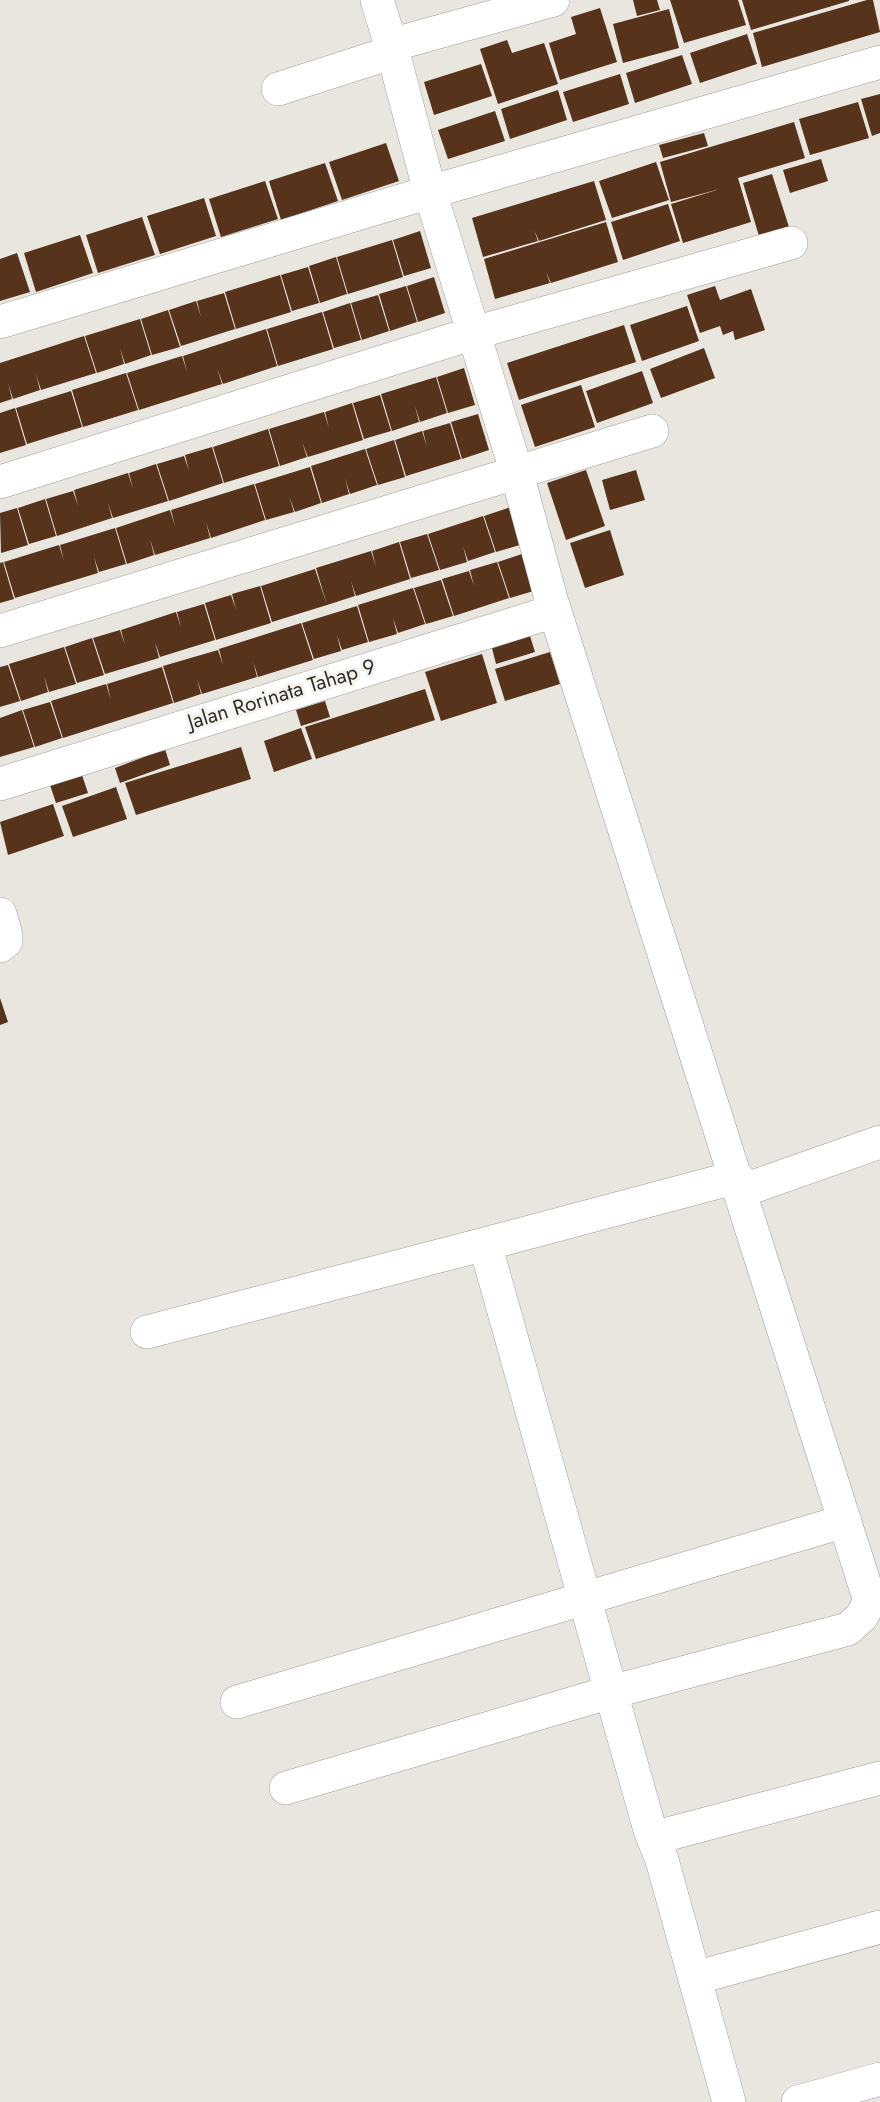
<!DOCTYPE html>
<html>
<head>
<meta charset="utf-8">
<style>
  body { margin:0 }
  canvas { display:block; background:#e9e6e0 }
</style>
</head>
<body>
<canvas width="880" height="2102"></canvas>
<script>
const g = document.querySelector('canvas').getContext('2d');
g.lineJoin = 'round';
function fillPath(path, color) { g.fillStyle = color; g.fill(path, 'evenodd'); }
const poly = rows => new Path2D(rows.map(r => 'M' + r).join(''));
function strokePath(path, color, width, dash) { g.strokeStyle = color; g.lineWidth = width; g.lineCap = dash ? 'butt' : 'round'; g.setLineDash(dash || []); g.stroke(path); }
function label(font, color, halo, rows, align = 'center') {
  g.font = font + ' Jost,sans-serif'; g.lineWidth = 6; g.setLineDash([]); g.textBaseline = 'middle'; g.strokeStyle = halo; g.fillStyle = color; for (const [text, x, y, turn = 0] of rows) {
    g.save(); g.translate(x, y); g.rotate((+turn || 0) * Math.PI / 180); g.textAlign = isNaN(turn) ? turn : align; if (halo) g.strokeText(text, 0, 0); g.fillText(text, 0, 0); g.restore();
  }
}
fillPath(poly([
  [633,0,657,0,660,10,637,16],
  [670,0,738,0,746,25,684,43],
  [742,0,849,0,849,1,751,30],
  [867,0,873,0,880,32,762,67,753,33],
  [600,8,617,62,560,80,549,43,576,34,571,17],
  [669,9,679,48,623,63,613,24],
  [747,34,757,64,700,83,690,53],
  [507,40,512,53,544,43,558,84,498,104,480,49],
  [682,55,692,84,635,103,626,73],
  [481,64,492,96,434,115,424,82],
  [620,74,629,104,573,122,563,92],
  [558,90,567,120,510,139,501,109],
  [880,94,880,133,872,136,861,99],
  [858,102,869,138,810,155,799,119],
  [495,111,505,141,448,159,438,130],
  [794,122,805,158,738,178,751,222,683,243,671,204,720,189,671,202,660,162],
  [704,133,708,146,663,158,659,145],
  [386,143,399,181,342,200,329,162],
  [821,159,828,181,790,193,783,170],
  [656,162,669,200,612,218,599,181],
  [325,163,338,201,281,220,269,181],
  [772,174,789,227,759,236,743,183],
  [265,181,278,219,221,237,209,199],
  [594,181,606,220,539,241,534,230,538,241,483,257,472,218],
  [204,198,216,236,160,254,147,216],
  [668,204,680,241,623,260,611,222],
  [142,217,155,255,98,273,86,235],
  [606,222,618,262,551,283,546,272,550,283,495,299,484,259],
  [420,231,431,268,404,276,393,240],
  [80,235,93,273,36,292,24,253],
  [392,240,403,277,348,294,337,257],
  [17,253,30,292,0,301,0,259],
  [336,257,347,294,320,303,309,266],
  [308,267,319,303,292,311,281,275],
  [280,275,291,312,236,329,225,292],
  [434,277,445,313,418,322,407,286],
  [406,286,417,322,390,331,379,294],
  [715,286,720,300,751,289,765,330,735,340,733,331,723,335,720,326,700,333,687,295],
  [224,293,235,329,181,346,169,310,196,301,201,317,197,301],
  [378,295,389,331,362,340,351,303],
  [350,303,361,340,334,348,323,312],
  [687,306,699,341,642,361,630,325],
  [168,310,180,347,152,355,141,319],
  [322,312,333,349,278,366,267,329],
  [140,319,151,355,125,364,120,348,124,364,97,373,85,336],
  [624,325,636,362,519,400,507,363],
  [266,329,277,366,223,384,217,368,222,384,139,410,127,373,182,356,187,372,183,356],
  [84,336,96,373,41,390,36,374,40,390,13,399,8,383,12,399,0,403,0,363],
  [704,348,715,378,661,398,650,369],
  [464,368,475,405,448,413,437,377],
  [642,371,653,403,597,423,586,391],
  [126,373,138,410,83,427,72,390],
  [436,377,447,413,420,422,415,406,419,422,392,431,381,394],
  [581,385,595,427,535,447,521,405],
  [71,391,82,427,27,444,16,408],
  [380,395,391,431,364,439,353,403],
  [352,403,363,440,308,457,302,442,307,457,280,466,269,429,324,412,329,428,325,412],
  [15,408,26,445,0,453,0,413],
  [478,414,489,450,462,459,451,422],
  [450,423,461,459,406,476,395,440,422,431,427,447,423,431],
  [268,429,279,466,224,483,213,447],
  [394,440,405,477,378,485,366,449],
  [212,447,223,483,169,501,157,464,184,456,189,471,185,455],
  [365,449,377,485,350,494,345,478,349,494,322,503,311,466],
  [156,464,168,501,113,518,108,503,112,518,57,536,46,499,73,491,78,506,74,490,128,473,133,489,129,473],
  [310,467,321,503,295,512,289,496,294,512,266,520,255,484],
  [586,470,605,526,566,540,547,483],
  [636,470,645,500,610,510,602,480],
  [254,484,265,520,211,538,206,522,210,538,155,555,150,539,154,555,127,564,116,528,170,510,175,526,171,510],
  [45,499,56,536,29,544,18,508],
  [511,507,523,544,496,552,484,516],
  [17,508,28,545,1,553,0,513],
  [483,516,495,552,468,561,463,546,467,562,440,570,428,534],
  [115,528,126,564,99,572,94,557,98,573,15,598,4,562,59,545,64,561,60,545],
  [610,530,624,575,585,588,570,543],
  [427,534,439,570,411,578,400,542],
  [399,542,410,579,356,596,351,581,355,596,327,605,316,568,371,551,376,567,372,551],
  [525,553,537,590,510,598,498,562],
  [3,562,14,599,0,603,0,563],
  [497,562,509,598,454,616,442,579,469,571,474,586,470,570],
  [315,569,327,605,272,622,261,586],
  [441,580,453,616,426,624,414,588],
  [260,586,271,623,216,640,205,603,231,595,236,610,232,594],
  [413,588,425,624,398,633,393,618,397,634,369,642,358,605],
  [204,604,215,640,160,657,155,642,159,658,105,674,93,638,120,630,125,645,121,630,176,612,181,628,177,612],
  [357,606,368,642,342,650,337,635,341,651,314,659,302,623],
  [301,623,313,660,258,677,253,661,257,677,202,694,197,679,201,694,174,703,163,666,218,650,223,665,219,649],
  [530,636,535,652,496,664,492,648],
  [92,638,104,675,77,683,65,647],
  [64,647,76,684,49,692,44,676,48,692,21,701,9,664],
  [550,652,560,684,505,701,495,669],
  [482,654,497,703,441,721,425,672],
  [8,665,20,701,0,707,0,667],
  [162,667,173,703,63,738,51,701,106,684,111,700,107,684],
  [425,689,435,720,316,759,305,727],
  [325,701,330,717,301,726,296,710],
  [50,702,62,738,35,747,23,710],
  [22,710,34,747,0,757,0,718],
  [301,728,312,759,274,772,264,741],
  [241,747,251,779,136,815,125,783],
  [165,749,170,765,120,783,115,768],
  [82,775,88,793,56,803,50,785],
  [116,787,127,819,73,837,62,806],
  [53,804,64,836,8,855,0,822],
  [0,998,8,1022,0,1025]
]), '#56331a');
const minor = poly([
  [377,0,391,45],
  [278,89,393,52],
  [0,322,430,192,880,62],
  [0,482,474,333,791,243],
  [552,602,870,1601,862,1616,848,1629,611,1692,650,1830,662,1860,729,2102],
  [0,631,652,431],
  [0,784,542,615,550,609,550,595,516,470,430,192,391,45,553,0],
  [0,914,6,935,6,941,0,946],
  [741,1191,880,1142],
  [147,1332,485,1244],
  [237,1702,845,1521],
  [286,1788,611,1692,485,1244,737,1177],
  [653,1838,880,1778],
  [695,1978,880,1927],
  [798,2102,880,2079]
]);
strokePath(minor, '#a09c97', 34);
strokePath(minor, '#fff', 33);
label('21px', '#2f2d2b', '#f7f3ed', [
  ["Jalan Rorinata Tahap 9",282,696,-17]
]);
</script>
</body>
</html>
